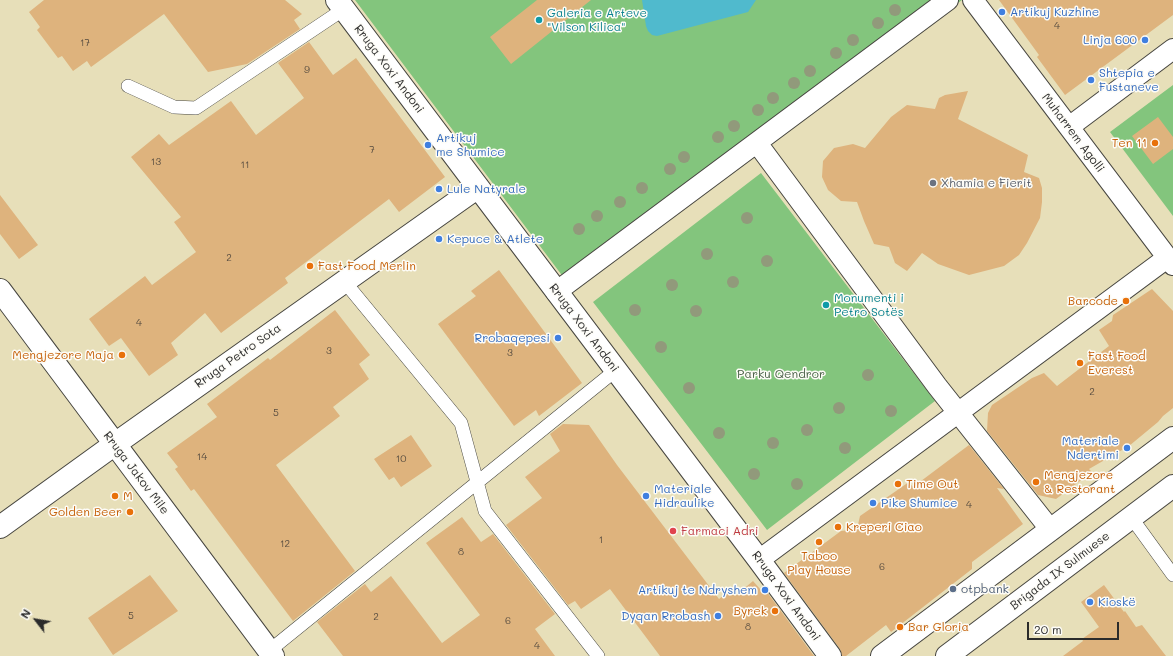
<!DOCTYPE html>
<html>
<head>
<meta charset="utf-8">
<style>
  body { margin:0 }
  #map { position:relative; width:1173px; height:656px; overflow:hidden; background:#e7dfb9; font-family:Mali,sans-serif }
  canvas { display:block }
  .north { position:absolute; left:16px; top:600px; width:40px; height:40px; -webkit-text-stroke:3px #fdfcf7; paint-order:stroke; rotate:301deg; font-size:11px; font-weight:700; line-height:16px; text-align:center; color:#2b2b2b }
  .north::after { content:''; display:block; margin:auto; width:14px; height:18px; background:#2b2b2b; clip-path:polygon(50% 0,100% 100%,50% 72%,0 100%) }
  .scale { position:absolute; left:1027px; top:622px; width:92px; height:18px; box-sizing:border-box; border:2px solid #2b2b2b; border-top:0; padding-left:5px; font-size:12px; line-height:14px; white-space:nowrap; color:#2b2b2b; -webkit-text-stroke:3px #fdfcf7; paint-order:stroke }
</style>
</head>
<body>
<div id="map">
<canvas width="1173" height="656"></canvas>
<div class="north">N</div>
<div class="scale">20 m</div>
</div>
<script>
const g = document.querySelector('canvas').getContext('2d');
g.lineJoin = 'round';
function fillPath(path, color) { g.fillStyle = color; g.fill(path, 'evenodd'); }
const poly = rows => new Path2D(rows.map(r => 'M' + r).join(''));
function strokePath(path, color, width, dash) { g.strokeStyle = color; g.lineWidth = width; g.lineCap = dash ? 'butt' : 'round'; g.setLineDash(dash || []); g.stroke(path); }
function label(font, color, halo, rows, align = 'center') {
  g.font = font + ' Mali,sans-serif'; g.lineWidth = 3; g.setLineDash([]); g.textBaseline = 'middle'; g.strokeStyle = halo; g.fillStyle = color; for (const [text, x, y, turn = 0] of rows) {
    g.save(); g.translate(x, y); g.rotate((+turn || 0) * Math.PI / 180); g.textAlign = isNaN(turn) ? turn : align; if (halo) g.strokeText(text, 0, 0); g.fillText(text, 0, 0); g.restore();
  }
}
fillPath(poly([
  [355,0,962,0,573,290],
  [1173,85,1173,216,1110,132],
  [761,173,935,401,767,530,593,302]
]), '#83c57d');
fillPath(poly([
  [642,0,756,0,748,12,657,36,652,35,648,31,646,26]
]), '#50bacd');
fillPath(poly([
  [44,0,285,0,302,14,294,20,300,29,247,64,208,72,164,14,91,67,87,61,73,71,62,56,58,58,37,30,40,27,29,12],
  [537,0,591,0,511,64,490,37],
  [999,0,1173,0,1173,15,1065,95,1037,57,1039,55],
  [309,42,333,75,356,58,445,177,399,212,389,199,285,278,288,283,221,333,205,313,171,343,178,355,149,376,121,338,109,346,89,319,145,276,152,285,196,252,174,222,181,217,131,157,159,134,169,145,231,101,256,135,304,98,278,63],
  [968,91,958,119,1028,155,1024,172,1039,178,1042,188,1042,202,1040,218,1027,243,1019,255,1004,266,969,275,938,264,922,253,907,271,895,263,889,247,874,244,864,221,857,202,841,201,828,190,822,177,823,161,834,148,853,144,865,148,891,117,907,105,935,109,939,98,945,95],
  [1158,117,1173,137,1173,149,1153,164,1132,136],
  [0,195,38,245,19,259,0,234],
  [499,270,582,383,539,416,536,410,514,426,438,324,476,296,471,291],
  [1152,289,1173,311,1173,408,1163,416,1158,422,1129,446,1089,469,1092,472,1056,499,1038,495,987,431,988,413,992,405,1032,378,1044,373,1057,386,1109,346,1099,330,1112,321,1113,315],
  [335,310,370,355,359,364,369,379,333,407,340,416,276,465,355,571,293,621,194,489,191,491,175,469,178,467,167,453,217,417,207,404,268,358,270,360],
  [563,424,589,425,617,465,719,599,730,590,735,596,753,581,761,590,764,588,814,656,660,656,610,589,581,609,575,601,568,605,506,525,542,498,525,477,560,451,550,434],
  [411,435,432,466,401,487,394,477,389,480,374,459],
  [969,445,1004,489,997,488,1023,524,972,562,972,569,891,632,886,625,846,656,842,656,840,649,784,573,841,531,857,529,860,516,909,482,913,487],
  [462,517,481,542,493,534,555,614,535,629,555,656,343,656,317,622,365,584,371,592,391,576,442,643,480,615,426,543],
  [150,575,178,611,113,655,88,618],
  [1104,585,1124,612,1125,611,1136,627,1142,625,1166,656,1063,656,1083,641,1082,639,1099,627,1081,602]
]), '#deb37d');
const service = poly([
  [128,86,174,107,196,108,344,9],
  [344,281,461,423,485,511,598,656],
  [1131,517,1173,575],
  [269,651,616,370]
]);
const pedestrian = poly([
  [973,0,1173,265],
  [1069,127,1173,49],
  [757,143,937,386,1050,529],
  [556,292,948,0],
  [759,560,1167,258]
]);
const minor = poly([
  [337,0,759,560,830,656],
  [0,527,115,444,478,187]
]);
const secondary = poly([
  [0,290,273,656],
  [882,656,1173,438],
  [947,656,1173,486]
]);
strokePath(service, '#474640', 14);
strokePath(pedestrian, '#474640', 22);
strokePath(minor, '#474640', 24);
strokePath(secondary, '#474640', 24);
strokePath(service, '#fff', 13);
strokePath(pedestrian, '#fff', 20);
strokePath(minor, '#fff', 22);
strokePath(secondary, '#fff', 22);
g.fillStyle = '#919a7b';
for (const [x, y] of [
  [895,10],
  [878,23],
  [853,40],
  [836,53],
  [810,71],
  [794,83],
  [773,98],
  [758,110],
  [734,126],
  [718,137],
  [684,157],
  [670,169],
  [642,188],
  [620,202],
  [597,216],
  [747,218],
  [579,229],
  [707,254],
  [767,261],
  [733,282],
  [672,285],
  [635,310],
  [696,311],
  [661,347],
  [868,375],
  [689,388],
  [839,408],
  [891,411],
  [807,430],
  [719,433],
  [773,443],
  [845,448],
  [754,474],
  [797,484]
]) { g.beginPath(); g.arc(x, y, 6, 0, 2 * Math.PI); g.fill(); }
for (const [x, y, r, color] of [
  [1002,12,4,"#3f7fe0"],
  [539,20,4,"#0f9aa8"],
  [1145,40,4,"#3f7fe0"],
  [1091,80,4,"#3f7fe0"],
  [1155,143,4,"#e8710a"],
  [428,145,4,"#3f7fe0"],
  [933,183,4,"#6b7280"],
  [439,189,4,"#3f7fe0"],
  [439,239,4,"#3f7fe0"],
  [310,266,4,"#e8710a"],
  [1126,301,4,"#e8710a"],
  [826,305,4,"#0f9aa8"],
  [558,338,4,"#3f7fe0"],
  [122,355,4,"#e8710a"],
  [1080,363,4,"#e8710a"],
  [1127,448,4,"#3f7fe0"],
  [1036,482,4,"#e8710a"],
  [898,484,4,"#e8710a"],
  [115,496,4,"#e8710a"],
  [646,496,4,"#3f7fe0"],
  [873,503,4,"#3f7fe0"],
  [130,512,4,"#e8710a"],
  [838,527,4,"#e8710a"],
  [673,531,4,"#e0444e"],
  [819,542,4,"#e8710a"],
  [953,589,4,"#5c6f8a"],
  [765,590,4,"#3f7fe0"],
  [1090,602,4,"#3f7fe0"],
  [775,611,4,"#e8710a"],
  [718,616,4,"#3f7fe0"],
  [900,627,4,"#e8710a"]
]) { const dot = new Path2D(); dot.arc(x, y, r, 0, 2 * Math.PI); g.fillStyle = color; g.fill(dot); strokePath(dot, '#fdfcf7', 1.5); }
label('10px', '#584d40', null, [
  ["4",1057,26],
  ["17",85,43],
  ["9",307,70],
  ["7",372,150],
  ["13",156,162],
  ["11",245,165],
  ["2",229,258],
  ["4",139,323],
  ["3",329,351],
  ["3",510,353],
  ["2",1092,392],
  ["5",276,413],
  ["14",202,457],
  ["10",401,459],
  ["4",969,505],
  ["1",601,540],
  ["12",285,544],
  ["8",461,552],
  ["6",882,567],
  ["5",131,616],
  ["2",376,617],
  ["6",508,621],
  ["8",748,627],
  ["4",537,646]
]);
label('12px', '#366cbe', '#fdfcf7', [
  ["Artikuj Kuzhine",1010,12],
  ["Linja 600",1137,40,"right"],
  ["Shtepia e",1099,73],
  ["Fustaneve",1099,87],
  ["Artikuj",436,138],
  ["me Shumice",436,152],
  ["Lule Natyrale",447,189],
  ["Kepuce & Atlete",447,239],
  ["Rrobaqepesi",550,338,"right"],
  ["Materiale",1119,441,"right"],
  ["Ndertimi",1119,455,"right"],
  ["Materiale",654,489],
  ["Hidraulike",654,503],
  ["Pike Shumice",881,503],
  ["Artikuj te Ndryshem",757,590,"right"],
  ["Kioskë",1098,602],
  ["Dyqan Rrobash",710,616,"right"]
], 'left');
label('12px', '#0d838f', '#fdfcf7', [
  ["Galeria e Arteve",547,13],
  ["\"Vilson Kilica\"",547,27],
  ["Monumenti i",834,298],
  ["Petro Sotës",834,312]
], 'left');
label('12px', '#2b2b2b', '#fdfcf7', [
  ["Rruga Xoxi Andoni",389,69,53],
  ["Muharrem Agolli",1073,133,53],
  ["Rruga Xoxi Andoni",584,328,53],
  ["Rruga Petro Sota",238,356,-35],
  ["Rruga Jakov Mile",136,473,53],
  ["Brigada IX Sulmuese",1060,571,-37],
  ["Rruga Xoxi Andoni",786,596,54]
]);
label('12px', '#c56008', '#fdfcf7', [
  ["Ten 11",1147,143,"right"],
  ["Fast Food Merlin",318,266],
  ["Barcode",1118,301,"right"],
  ["Mengjezore Maja",114,355,"right"],
  ["Fast Food",1088,356],
  ["Everest",1088,370],
  ["Mengjezore",1044,475],
  ["& Restorant",1044,489],
  ["Time Out",906,484],
  ["M",123,496],
  ["Golden Beer",122,512,"right"],
  ["Kreperi Ciao",846,527],
  ["Taboo",819,556,"center"],
  ["Play House",819,570,"center"],
  ["Byrek",767,611,"right"],
  ["Bar Gloria",908,627]
], 'left');
label('12px', '#5b616d', '#fdfcf7', [
  ["Xhamia e Fierit",941,183]
], 'left');
label('12px', '#4a6148', '#fdfcf7', [
  ["Parku Qendror",781,374]
]);
label('12px', '#be3a42', '#fdfcf7', [
  ["Farmaci Adri",681,531]
], 'left');
label('12px', '#4e5e75', '#fdfcf7', [
  ["otpbank",961,589]
], 'left');
</script>
</body>
</html>
